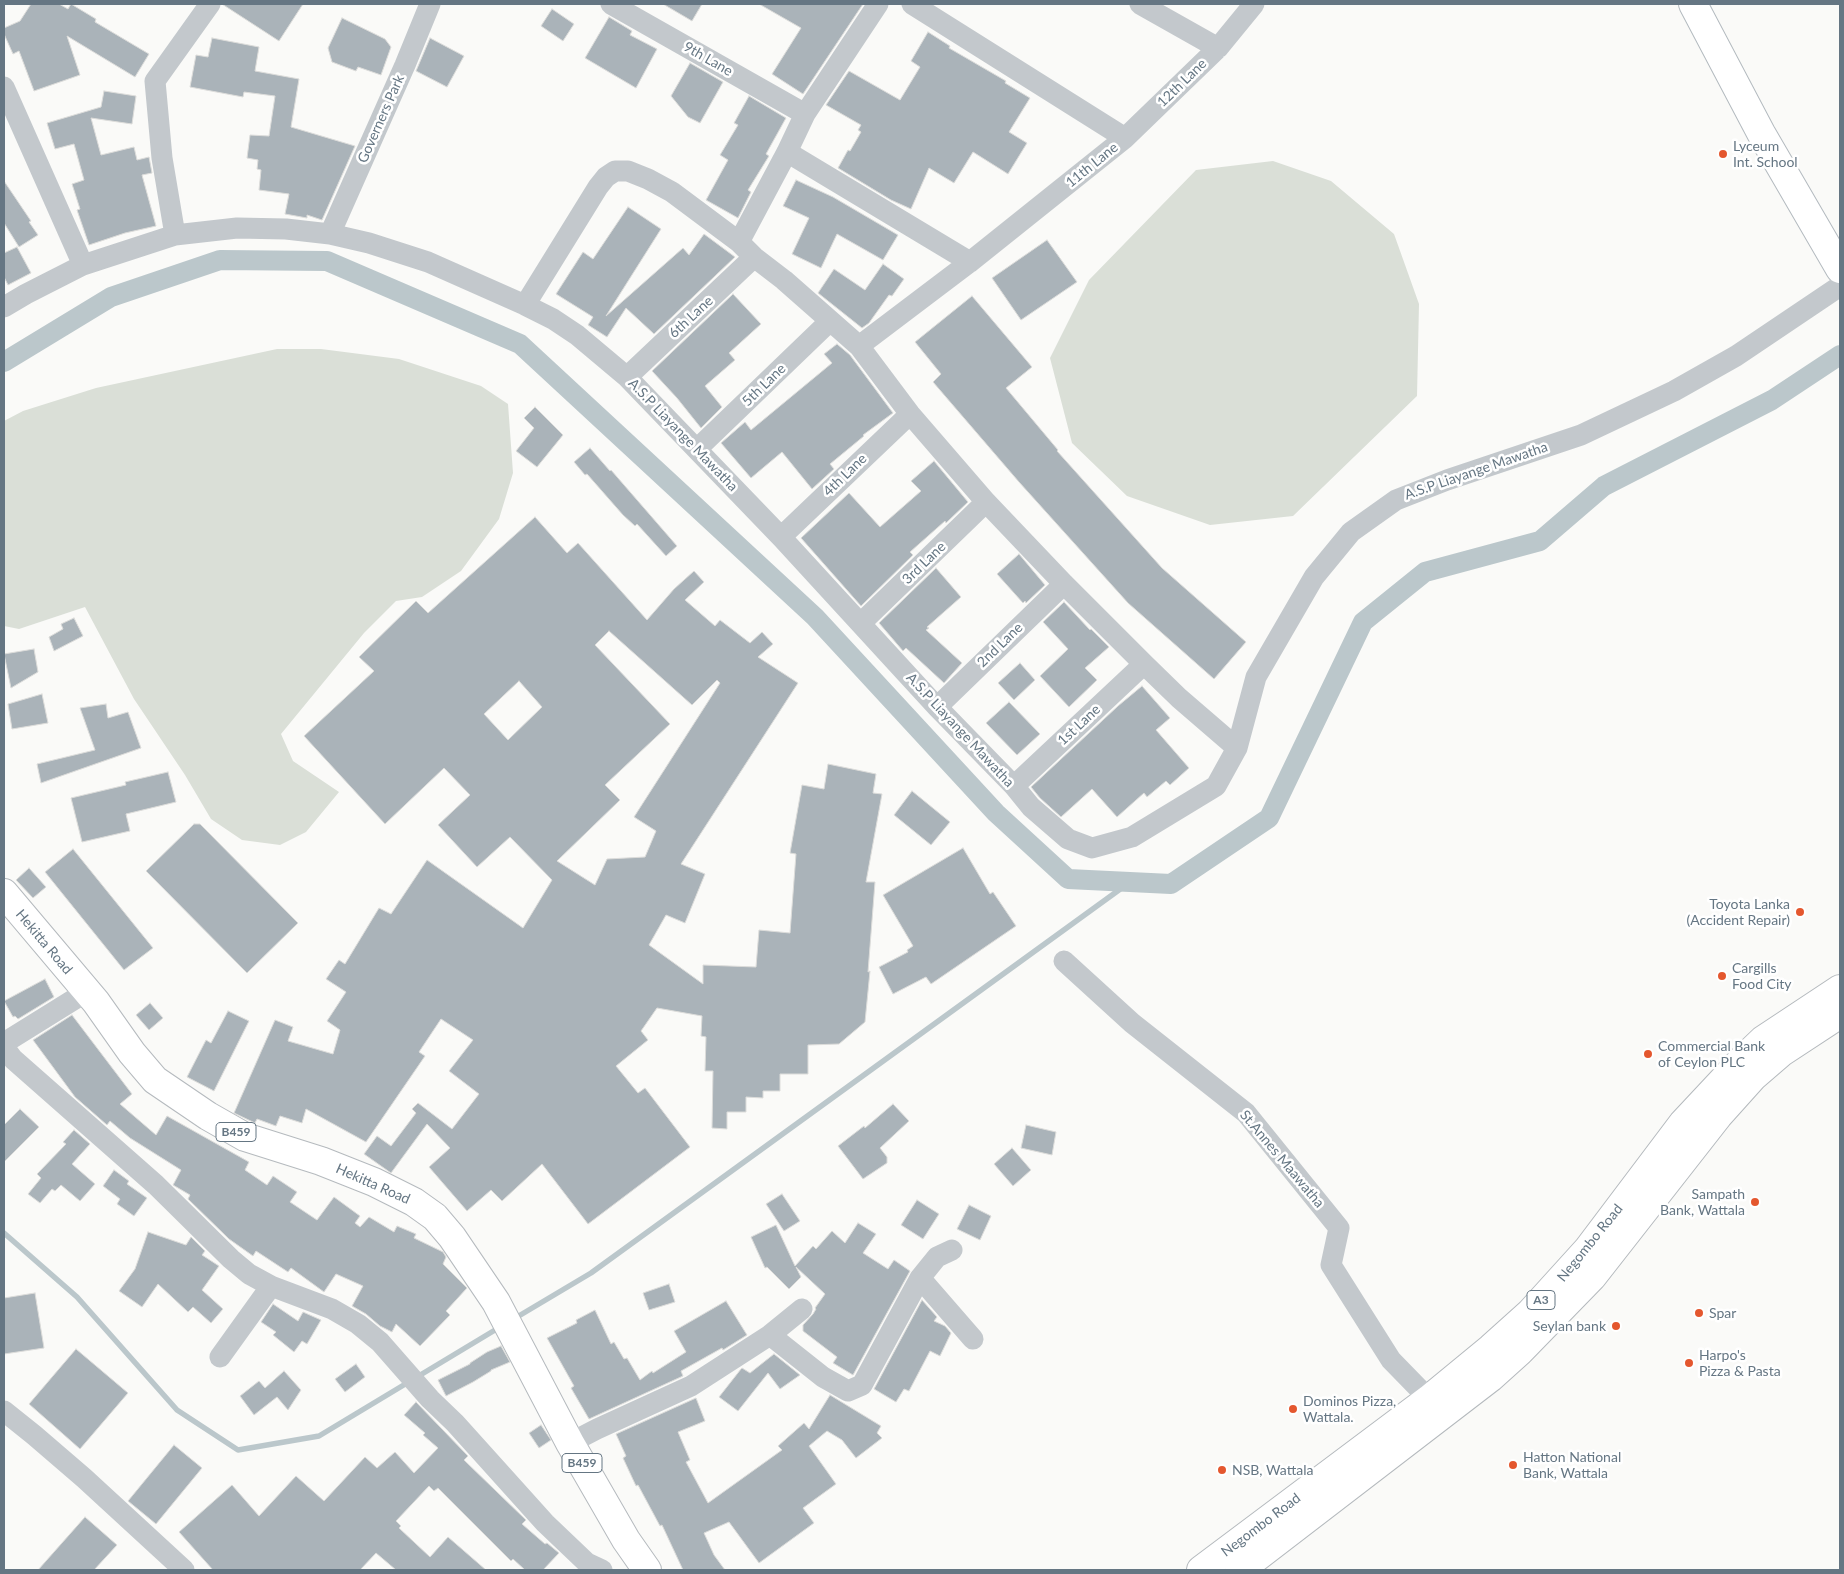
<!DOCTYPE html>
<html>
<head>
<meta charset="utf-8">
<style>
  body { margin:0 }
  #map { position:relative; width:1844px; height:1574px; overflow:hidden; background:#fafaf8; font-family:Lato,sans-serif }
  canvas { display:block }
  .frame { position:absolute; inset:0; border:5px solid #657683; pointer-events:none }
</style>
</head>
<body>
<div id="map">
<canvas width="1844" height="1574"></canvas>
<div class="frame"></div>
</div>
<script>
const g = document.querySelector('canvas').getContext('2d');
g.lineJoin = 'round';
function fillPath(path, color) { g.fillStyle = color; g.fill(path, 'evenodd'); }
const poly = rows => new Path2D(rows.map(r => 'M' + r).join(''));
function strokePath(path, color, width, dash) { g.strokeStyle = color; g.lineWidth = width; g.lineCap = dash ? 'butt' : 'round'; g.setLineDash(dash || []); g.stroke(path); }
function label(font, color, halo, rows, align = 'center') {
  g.font = font + ' Lato,sans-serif'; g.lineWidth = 5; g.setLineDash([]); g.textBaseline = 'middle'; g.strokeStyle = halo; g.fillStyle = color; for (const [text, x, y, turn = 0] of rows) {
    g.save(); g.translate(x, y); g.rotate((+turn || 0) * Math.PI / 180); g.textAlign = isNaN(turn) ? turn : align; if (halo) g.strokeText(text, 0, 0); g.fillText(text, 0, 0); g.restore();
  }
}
fillPath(poly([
  [1273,161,1331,181,1394,234,1419,304,1417,396,1293,516,1210,525,1127,496,1072,443,1050,358,1089,280,1196,170],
  [277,349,321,349,399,359,481,386,508,404,513,473,499,519,461,571,422,597,396,601,364,633,281,734,293,761,339,792,306,832,280,845,242,840,211,819,185,775,134,699,85,607,19,629,4,626,4,421,23,411,96,388]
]), '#dadfd7');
strokePath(poly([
  [4,1233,77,1297,177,1410,238,1450,319,1436,500,1327],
  [512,1320,591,1273,1130,882]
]), '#bbc7cb', 5.5);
strokePath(poly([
  [4,362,111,297,220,260,327,261,520,344,815,617,996,813,1068,879,1171,884,1269,818,1363,622,1425,572,1540,541,1604,486,1772,400,1840,355]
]), '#bbc7cb', 20);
const building = poly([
  [31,4,59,4,68,9,71,4,96,19,95,22,149,54,135,77,67,36,80,75,34,91,19,51,13,54,4,34,4,28,20,21,31,4],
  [222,4,303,4,279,41,222,4],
  [663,4,702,4,692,21,663,4],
  [759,4,863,4,803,94,772,74,801,28,759,4],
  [552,9,574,24,563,41,541,26,552,9],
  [609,17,632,31,630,35,657,49,636,88,585,58,609,17],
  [342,18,385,39,391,47,381,75,358,67,356,71,332,62,328,48,342,18],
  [928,32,950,46,949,48,1006,81,1005,83,1030,98,1009,132,1027,143,1008,174,973,152,954,183,929,168,911,209,891,200,838,168,848,150,850,151,861,132,858,130,861,125,826,105,849,71,900,100,920,67,911,61,928,32],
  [212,38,259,47,255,71,299,79,291,127,355,146,322,220,307,215,307,218,285,214,289,194,259,190,261,170,257,169,258,160,247,158,250,135,269,136,275,96,244,92,243,97,190,87,196,55,208,57,212,38],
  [430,38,464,56,447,87,416,71,430,38],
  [690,63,723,82,700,123,688,117,671,96,690,63],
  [104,91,136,96,132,124,91,118,101,155,134,147,137,160,149,157,152,173,142,175,156,226,125,233,89,245,77,210,80,209,72,184,84,180,74,144,55,149,47,123,101,107,104,91],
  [749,96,786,118,766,154,769,156,748,190,751,192,738,218,706,200,728,160,720,155,738,125,734,123,749,96],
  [796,180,833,197,898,235,883,260,837,234,821,268,792,254,809,218,783,206,796,180],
  [4,181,31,221,29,222,38,235,19,247,4,223,4,181],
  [628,207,661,229,606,316,683,248,689,255,704,234,735,257,654,334,626,308,607,337,588,325,593,317,556,294,583,252,593,259,628,207],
  [1047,240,1077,282,1021,320,992,278,1047,240],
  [17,247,31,273,8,285,4,277,4,253,17,247],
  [883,264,904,279,892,296,889,295,869,323,862,328,818,293,834,269,865,290,883,264],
  [733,294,761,324,729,353,735,360,705,386,722,407,701,428,677,398,652,371,733,294],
  [972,296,1032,367,1006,388,1058,450,1057,451,1162,568,1246,642,1214,679,1128,603,1019,482,933,382,941,374,915,342,972,296],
  [837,344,850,355,893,413,863,435,864,436,830,464,834,469,812,489,782,452,751,478,721,443,745,422,751,430,832,363,824,354,837,344],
  [535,407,563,435,537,467,516,451,534,428,524,418,535,407],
  [590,448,610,471,611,470,677,546,666,556,637,524,635,526,623,515,587,474,585,475,574,462,590,448],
  [934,461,968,502,946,523,945,521,910,552,913,555,861,606,801,538,849,493,880,527,921,491,911,481,934,461],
  [535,517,567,553,578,543,647,620,674,589,694,571,704,582,685,600,715,626,720,620,750,643,762,632,773,644,758,657,798,683,681,864,705,874,685,923,666,915,649,945,703,984,703,965,756,967,759,930,790,933,796,854,790,853,802,785,824,789,828,764,876,774,873,793,882,794,866,882,875,882,868,972,870,971,865,1022,839,1044,808,1045,808,1074,780,1074,780,1091,763,1091,763,1098,746,1097,746,1112,727,1112,727,1129,712,1128,713,1071,705,1071,706,1037,701,1036,702,1016,657,1008,641,1031,648,1040,616,1066,638,1093,645,1088,690,1147,588,1224,542,1164,502,1201,491,1190,467,1211,429,1167,450,1148,427,1124,391,1173,364,1154,377,1136,391,1146,416,1113,412,1109,418,1103,452,1129,479,1094,449,1071,473,1040,441,1019,419,1052,425,1056,366,1142,306,1109,302,1123,280,1116,276,1126,257,1119,255,1123,234,1113,275,1020,293,1027,288,1041,333,1054,340,1030,327,1021,346,992,326,979,339,960,345,964,379,908,391,914,427,860,523,928,552,880,510,837,477,867,438,825,470,795,444,768,385,824,304,736,374,671,359,657,416,601,428,613,535,517],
  [609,631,692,705,717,680,720,683,634,817,656,831,645,857,607,859,595,885,557,861,620,800,605,785,670,724,595,645,609,631],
  [519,681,542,707,508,740,484,714,519,681],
  [1019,554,1045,585,1026,603,1025,601,1023,603,997,574,1019,554],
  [936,568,961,597,927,627,929,628,926,630,962,663,944,683,906,648,903,651,879,623,936,568],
  [1064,602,1090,630,1091,629,1109,647,1085,668,1097,680,1069,707,1040,676,1068,649,1043,622,1064,602],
  [74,618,83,636,54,651,49,637,63,629,61,624,74,618],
  [34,649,38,672,11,688,4,654,34,649],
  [1020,663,1035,680,1014,700,998,683,1020,663],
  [1142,686,1170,718,1156,730,1189,768,1170,785,1166,781,1147,797,1144,793,1117,817,1092,789,1061,817,1040,798,1031,787,1118,706,1142,686],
  [42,694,48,723,12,729,8,704,42,694],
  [1009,702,1040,734,1017,755,986,723,1009,702],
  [106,704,108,718,128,712,141,748,41,783,37,764,95,750,80,708,106,704],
  [168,772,176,802,126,814,130,831,82,842,71,798,126,785,125,782,168,772],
  [912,791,950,822,931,845,894,815,912,791],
  [194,824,200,824,298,923,247,973,146,871,194,824],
  [963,848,990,894,993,892,1016,926,931,984,926,977,893,994,879,967,908,952,907,950,913,946,883,895,963,848],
  [73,849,153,948,124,970,45,872,73,849],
  [29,868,46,887,33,898,16,880,29,868],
  [45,979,54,997,18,1019,15,1016,13,1017,4,1001,45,979],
  [150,1003,163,1018,149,1030,136,1015,150,1003],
  [228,1011,249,1021,214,1091,187,1077,206,1040,211,1043,228,1011],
  [72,1015,132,1094,120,1104,156,1135,167,1116,249,1162,245,1170,267,1185,273,1176,297,1192,290,1202,317,1220,334,1197,360,1216,355,1223,360,1227,369,1217,394,1232,397,1226,416,1234,414,1238,443,1252,446,1257,443,1264,467,1288,446,1311,450,1315,420,1346,396,1324,392,1332,380,1326,366,1314,352,1306,363,1286,336,1274,324,1292,291,1268,288,1272,256,1251,253,1256,229,1239,188,1199,190,1195,173,1185,181,1170,130,1138,110,1121,107,1125,75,1097,33,1040,72,1015],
  [893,1104,909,1121,880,1148,887,1157,887,1163,863,1179,838,1146,864,1126,865,1128,893,1104],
  [20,1109,39,1127,4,1162,4,1125,20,1109],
  [1026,1125,1056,1132,1052,1155,1021,1148,1026,1125],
  [74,1130,90,1144,72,1164,95,1184,80,1201,61,1185,55,1191,52,1189,40,1203,28,1194,41,1178,37,1174,66,1144,63,1142,74,1130],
  [1012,1148,1031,1170,1013,1186,994,1164,1012,1148],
  [114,1170,129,1181,127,1184,147,1198,134,1216,117,1204,120,1199,103,1186,114,1170],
  [782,1194,800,1221,784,1231,766,1204,782,1194],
  [917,1200,939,1214,923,1239,901,1225,917,1200],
  [969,1205,991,1216,980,1240,957,1229,969,1205],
  [858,1223,876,1234,863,1253,888,1269,894,1260,910,1271,853,1375,833,1363,837,1357,803,1331,803,1325,813,1314,816,1309,815,1308,825,1294,796,1267,801,1277,789,1289,767,1267,765,1268,751,1237,776,1225,795,1266,813,1246,816,1249,832,1231,845,1243,858,1223],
  [148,1232,186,1245,191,1237,205,1251,202,1255,219,1266,202,1290,223,1309,211,1323,193,1307,188,1312,158,1284,142,1307,119,1291,135,1269,148,1232],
  [669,1284,675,1302,649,1310,643,1293,669,1284],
  [35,1293,44,1348,4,1354,4,1298,35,1293],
  [922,1300,937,1317,934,1321,945,1326,951,1333,940,1356,930,1351,909,1391,904,1389,896,1402,874,1389,922,1300],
  [726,1301,747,1335,723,1350,722,1348,681,1371,683,1376,589,1419,571,1388,574,1386,547,1338,577,1323,576,1320,595,1310,611,1344,614,1342,624,1359,627,1358,640,1380,652,1371,653,1373,686,1352,674,1331,726,1301],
  [273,1304,298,1321,303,1312,321,1320,307,1344,302,1341,294,1352,273,1335,276,1332,261,1322,273,1304],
  [501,1346,510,1362,491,1370,491,1371,473,1382,446,1396,438,1380,470,1364,470,1363,487,1352,501,1346],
  [76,1349,128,1393,80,1449,29,1404,76,1349],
  [774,1354,800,1375,780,1389,768,1373,738,1411,719,1397,741,1369,742,1368,750,1373,774,1354],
  [356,1364,365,1377,345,1392,335,1379,356,1364],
  [284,1371,301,1390,288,1410,277,1397,254,1415,240,1396,259,1381,265,1388,284,1371],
  [830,1395,881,1426,877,1433,882,1438,856,1458,842,1440,827,1431,809,1446,836,1484,803,1508,814,1523,759,1563,729,1522,704,1533,714,1555,725,1570,683,1570,662,1525,660,1526,638,1485,636,1486,623,1458,626,1456,616,1434,696,1398,705,1421,678,1432,690,1460,686,1462,708,1503,782,1450,778,1446,804,1423,809,1429,830,1395],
  [416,1402,468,1456,464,1460,526,1520,522,1524,545,1544,547,1543,559,1553,543,1570,525,1570,513,1559,511,1561,438,1488,434,1491,429,1486,396,1521,401,1526,399,1528,430,1557,448,1537,486,1570,396,1570,376,1553,360,1570,213,1570,179,1532,232,1485,259,1516,296,1476,324,1501,365,1457,377,1468,395,1452,414,1473,438,1448,423,1435,425,1433,404,1415,416,1402],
  [541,1425,551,1440,539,1448,529,1433,541,1425],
  [174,1445,202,1468,156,1524,128,1501,174,1445],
  [85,1517,117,1545,94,1570,38,1570,85,1517]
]);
fillPath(building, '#aab3b9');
strokePath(building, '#dcdcda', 1);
const secondary = poly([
  [1693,4,1761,133,1840,269]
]);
const primary = poly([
  [4,893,96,1002,132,1053,155,1080,208,1116,245,1137,321,1161,374,1182,414,1202,435,1217,452,1237,496,1302,570,1443,626,1540,647,1570]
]);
const highway = poly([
  [1201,1570,1429,1399,1491,1348,1530,1313,1588,1249,1683,1123,1741,1061,1763,1040,1840,989],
  [1240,1570,1490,1378,1520,1351,1592,1277,1718,1116,1753,1077,1782,1052,1840,1014]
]);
strokePath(secondary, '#b3babf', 30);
strokePath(primary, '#b5babe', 30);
strokePath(highway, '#b4b9bd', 30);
strokePath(poly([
  [611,4,805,114],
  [912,4,1125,138],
  [1140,4,1218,48],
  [4,87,83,265],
  [787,152,970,262],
  [330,234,405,65,430,4],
  [175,235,162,158,155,81,210,4],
  [739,242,787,152,805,114,878,4],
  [525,305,598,187,606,177,615,171,628,171,648,179,672,192,739,242,754,257,784,280,859,346,910,414,986,502,1064,584,1144,664,1179,698,1237,748],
  [4,307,26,294,83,265,175,235,237,228,286,229,330,234,369,243,428,262,525,305,553,319,577,335,627,377,781,537,937,707,1014,786,1031,807,1068,839,1092,848,1132,837,1216,786,1237,748,1256,677,1314,577,1351,532,1396,500,1447,480,1581,435,1674,391,1736,356,1840,286],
  [859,346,970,262,1125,138,1218,48,1254,4],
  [627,377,754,257],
  [697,449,830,321],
  [781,537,910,414],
  [861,623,986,502],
  [937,707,1064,584],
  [1014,786,1144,664],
  [1064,961,1132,1023,1246,1113,1339,1228,1331,1265,1391,1360,1429,1399],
  [4,1043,86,992],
  [4,1047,13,1059,156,1185,231,1259,249,1274,271,1286,332,1309,358,1324,380,1342,430,1399,455,1423,545,1523,587,1563,602,1570],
  [920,1278,973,1339],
  [770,1335,823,1377,848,1391,862,1385,920,1278,937,1257,952,1250],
  [220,1357,271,1286],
  [4,1411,34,1435,84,1478,184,1570],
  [570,1443,597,1429,691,1386,770,1335,802,1309]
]), '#c3c8cc', 21);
strokePath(secondary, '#fff', 28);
strokePath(primary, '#fff', 28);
strokePath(highway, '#fff', 28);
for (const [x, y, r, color] of [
  [1723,154,5,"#e4572e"],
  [1800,912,5,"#e4572e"],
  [1722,976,5,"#e4572e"],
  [1648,1054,5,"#e4572e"],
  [1755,1202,5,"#e4572e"],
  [1699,1313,5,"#e4572e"],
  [1616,1326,5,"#e4572e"],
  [1689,1363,5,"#e4572e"],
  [1293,1409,5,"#e4572e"],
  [1513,1465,5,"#e4572e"],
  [1222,1470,5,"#e4572e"]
]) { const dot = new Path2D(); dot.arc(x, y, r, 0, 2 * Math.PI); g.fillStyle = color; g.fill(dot); strokePath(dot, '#fff', 2); }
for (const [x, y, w] of [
  [236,1132,40],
  [1541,1300,28],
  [582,1463,40]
]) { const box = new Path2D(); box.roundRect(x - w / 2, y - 9.5, w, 19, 4); g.fillStyle = '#fff'; g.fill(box); strokePath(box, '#657683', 1); }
label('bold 12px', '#657683', null, [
  ["B459",236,1132],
  ["A3",1541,1300],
  ["B459",582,1463]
]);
label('14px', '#657683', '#fff', [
  ["9th Lane",708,59,30],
  ["12th Lane",1182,83,-44],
  ["Governers Park",381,119,-66],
  ["11th Lane",1092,165,-39],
  ["6th Lane",691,317,-43],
  ["5th Lane",764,385,-44],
  ["A.S.P Liayange Mawatha",683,435,46],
  ["A.S.P Liayange Mawatha",1476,471,-19],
  ["4th Lane",845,475,-44],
  ["3rd Lane",924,563,-44],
  ["2nd Lane",1000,645,-44],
  ["1st Lane",1079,725,-43],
  ["A.S.P Liayange Mawatha",960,730,47],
  ["Hekitta Road",44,942,50],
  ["St.Annes Maawatha",1282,1159,50],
  ["Hekitta Road",373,1184,24],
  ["Negombo Road",1590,1243,-51],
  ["Negombo Road",1261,1525,-37]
]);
label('14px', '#657683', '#fff', [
  ["Lyceum",1733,146],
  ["Int. School",1733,162],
  ["Toyota Lanka",1790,904,"right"],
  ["(Accident Repair)",1790,920,"right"],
  ["Cargills",1732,968],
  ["Food City",1732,984],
  ["Commercial Bank",1658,1046],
  ["of Ceylon PLC",1658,1062],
  ["Sampath",1745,1194,"right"],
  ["Bank, Wattala",1745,1210,"right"],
  ["Spar",1709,1313],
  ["Seylan bank",1606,1326,"right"],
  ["Harpo's",1699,1355],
  ["Pizza & Pasta",1699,1371],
  ["Dominos Pizza,",1303,1401],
  ["Wattala.",1303,1417],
  ["Hatton National",1523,1457],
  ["Bank, Wattala",1523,1473],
  ["NSB, Wattala",1232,1470]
], 'left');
</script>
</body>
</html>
